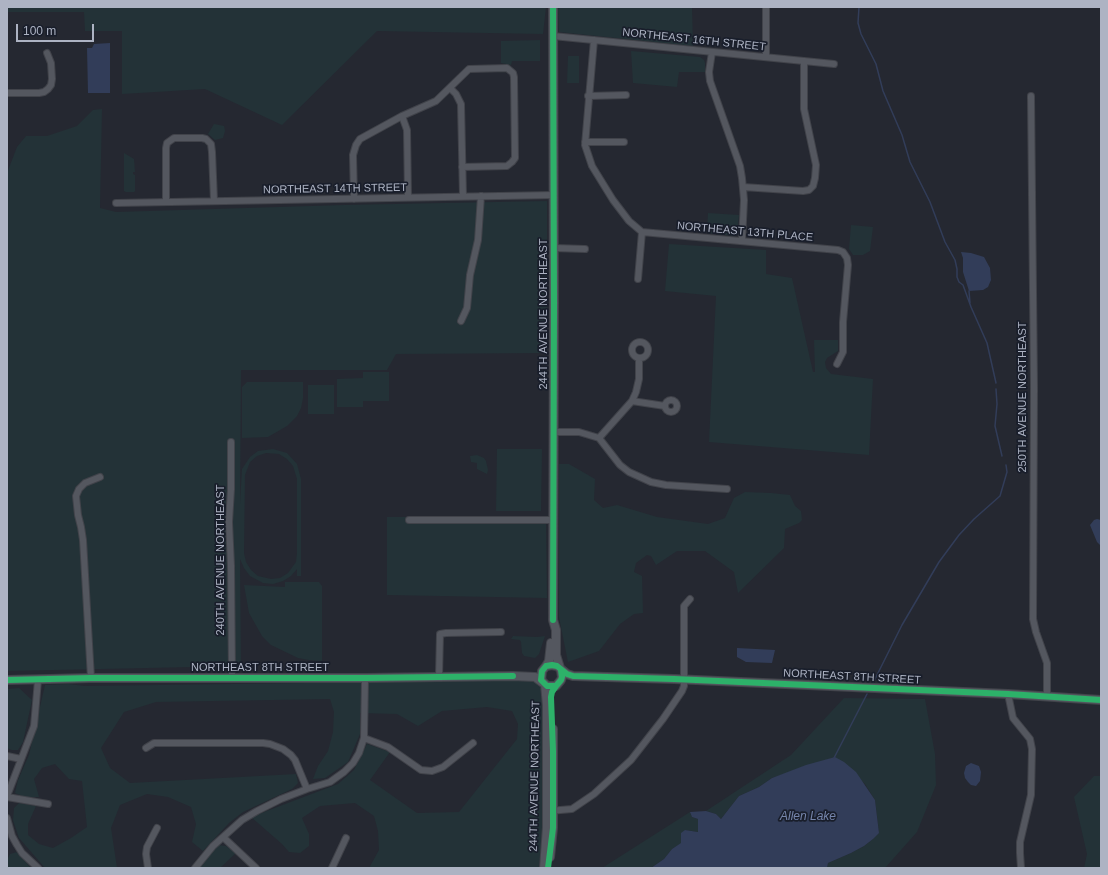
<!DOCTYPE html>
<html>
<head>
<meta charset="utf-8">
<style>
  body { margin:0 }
  #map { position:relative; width:1108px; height:875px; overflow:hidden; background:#252831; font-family:Helvetica,sans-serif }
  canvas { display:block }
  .frame { position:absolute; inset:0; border:8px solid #adb3c3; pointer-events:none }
  .scale { position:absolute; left:16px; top:24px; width:78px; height:18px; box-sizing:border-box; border:2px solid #adb3c3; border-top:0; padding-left:5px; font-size:12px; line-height:14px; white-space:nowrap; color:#adb3c3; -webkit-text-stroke:3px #191e2b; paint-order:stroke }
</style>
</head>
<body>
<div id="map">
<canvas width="1108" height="875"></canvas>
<div class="frame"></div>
<div class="scale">100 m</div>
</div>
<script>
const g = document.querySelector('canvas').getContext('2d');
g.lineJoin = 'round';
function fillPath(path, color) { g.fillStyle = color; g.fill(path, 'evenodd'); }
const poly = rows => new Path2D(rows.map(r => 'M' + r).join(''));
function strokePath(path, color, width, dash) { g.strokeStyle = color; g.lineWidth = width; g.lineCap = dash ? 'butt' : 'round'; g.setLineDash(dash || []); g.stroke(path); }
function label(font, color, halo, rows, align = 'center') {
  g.font = font + ' Helvetica,sans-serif'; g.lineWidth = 3.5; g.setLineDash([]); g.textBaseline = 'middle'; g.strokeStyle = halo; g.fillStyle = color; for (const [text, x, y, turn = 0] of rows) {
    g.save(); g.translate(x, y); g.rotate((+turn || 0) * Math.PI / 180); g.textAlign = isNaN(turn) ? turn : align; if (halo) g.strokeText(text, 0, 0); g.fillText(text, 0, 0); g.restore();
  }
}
fillPath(poly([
  [7,7,546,7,543,34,377,31,282,125,205,89,122,94,122,31,85,31,84,12,8,12],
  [558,7,692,7,693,46,559,32],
  [540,40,540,61,512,61,511,65,501,63,501,41],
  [631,51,700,57,704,60,705,63,705,72,679,72,677,87,633,83],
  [568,56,579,56,579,83,567,83],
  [102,109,100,208,116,212,344,205,547,201,547,353,396,354,387,370,241,370,240,504,242,469,250,457,258,451,273,449,287,453,297,464,301,479,301,576,297,576,297,569,291,576,283,581,273,584,263,583,250,576,244,568,240,559,241,666,7,671,7,173,17,147,26,136,47,136,77,126,93,110],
  [266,453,279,454,287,459,293,466,297,479,297,553,296,562,288,573,280,578,271,579,258,576,251,570,246,562,244,553,245,475,250,462,257,456],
  [214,124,224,126,225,131,223,138,215,140,208,134],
  [124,153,134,159,135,172,133,172,133,174,135,175,135,191,134,192,126,192,124,191],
  [708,213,739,215,737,232,734,236,707,233],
  [851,225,873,227,870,251,863,255,853,255,849,249],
  [669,244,766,250,766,274,792,278,813,372,815,372,814,340,838,340,838,351,827,358,825,362,826,368,831,374,873,379,869,455,709,442,716,296,665,291],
  [363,372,389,372,389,401,363,401,363,407,337,407,337,379,363,378],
  [247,382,303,382,303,398,301,408,297,416,287,426,268,437,242,438,242,387],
  [308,385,334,385,334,414,308,414],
  [497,449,542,449,541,511,496,511],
  [477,455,484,458,486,461,488,470,487,474,477,469,477,463,471,462,470,456],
  [559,464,569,464,595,479,594,500,603,508,617,505,657,517,708,524,725,518,734,498,745,492,771,493,790,495,795,506,801,511,802,520,799,523,785,529,784,548,738,593,734,572,705,551,677,551,656,565,651,556,647,555,636,563,634,572,642,576,643,613,634,614,620,624,599,651,568,662,559,617],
  [387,517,546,517,547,598,387,595],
  [285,582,319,582,322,586,322,661,309,660,298,658,271,645,262,636,249,613,244,585,285,587],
  [513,636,537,637,545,636,539,654,535,658,524,656,522,653,521,642,520,640,511,639],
  [523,680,536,682,541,688,543,701,543,825,539,868,369,868,379,850,378,831,374,816,355,803,320,806,302,818,309,834,309,846,300,853,289,852,282,844,251,817,338,784,354,770,367,744,390,752,370,780,417,813,459,812,517,739,518,724,512,711,487,707,442,711,418,726,397,714,360,713,360,734,348,762,325,778,313,779,318,766,328,751,333,732,334,712,330,699,156,702,124,712,101,748,110,768,130,783,296,774,298,783,292,789,243,812,229,823,203,851,192,842,196,824,191,807,168,797,147,794,120,805,111,828,117,868,45,868,19,838,13,820,14,808,19,803,36,806,28,824,28,835,39,844,53,848,71,838,87,827,82,781,69,779,55,764,42,768,34,779,39,797,24,797,15,793,18,780,29,755,45,685,68,684,85,686],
  [19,688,32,700,23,742,18,750,12,750,7,748,7,689],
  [844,698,925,699,935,754,936,785,917,832,885,868,827,868,828,863,851,853,864,846,873,839,879,832,875,800,865,784,835,757,772,778,759,787,739,796,721,819,716,814,706,811,791,755],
  [1094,776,1101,776,1101,868,1084,868,1087,854,1074,797],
  [690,812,692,817,698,819,698,832,685,830,682,843,672,849,664,859,651,868,602,868],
  [218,845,226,846,236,853,220,868,199,868],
  [17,852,31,868,7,868,7,860,10,854]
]), '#233237');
fillPath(poly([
  [110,43,110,93,88,93,87,48,92,48,94,44],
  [961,252,971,253,984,257,990,268,991,280,988,287,983,290,969,291,963,272,963,258],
  [1097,519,1101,520,1101,546,1097,542,1090,525,1094,520],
  [737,648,775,650,772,663,746,662,737,657],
  [835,757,844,762,856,772,875,800,879,833,873,839,864,846,851,853,828,863,827,868,651,868,664,859,672,849,681,843,681,833,685,830,698,832,698,819,692,817,690,812,706,811,716,814,721,819,739,796,759,787,772,778,806,765],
  [971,763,979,766,981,772,980,781,976,786,971,785,968,782,965,778,964,773,966,766]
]), '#323d59');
strokePath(poly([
  [859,7,858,23,861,34,876,64,883,91,902,135,910,162,930,202,945,242,955,260,957,269,957,277,959,282,963,285,971,307],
  [969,291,970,303],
  [971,307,987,343,996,383],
  [996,389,997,404,995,426,1002,456],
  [873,683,902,625,939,562,959,535,974,519,1000,496,1007,472,1006,465],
  [834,758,867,694]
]), '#323d59', 1.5);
const minor = poly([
  [766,7,766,57],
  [553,36,834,64],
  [594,40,585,145,592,166,613,200,629,221,642,232],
  [712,52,709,72,710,81,740,166,742,178,744,200,742,241],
  [450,88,456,94,461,104,463,196],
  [7,93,39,93,44,92,48,89,51,85,52,79,51,63,47,53],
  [588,96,626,95],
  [1031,96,1034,387,1033,619,1036,632,1047,663,1047,697],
  [402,116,407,130,408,197],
  [585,142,624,142],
  [743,187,803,191,809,190,813,186,815,178,816,165,804,109,804,61],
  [354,199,353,155,356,145,360,139,402,116,436,101,469,69,507,68,513,73,514,77,515,158,512,162,507,166,462,167],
  [166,202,166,148,167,143,174,138,202,138,206,139,211,144,212,152,214,201],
  [116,203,554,195],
  [642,232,838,250,843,252,847,258,848,265,843,322,843,352,837,364],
  [554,248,585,249],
  [638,279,642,232],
  [461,321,467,308,470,275,478,240,481,196],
  '632 350a8 8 0 1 1 16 0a8 8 0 1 1-16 0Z',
  '665 406a6 6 0 1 1 12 0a6 6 0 1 1-12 0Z',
  [632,401,665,406],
  [554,432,579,432,599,438,620,465,629,472,651,482,666,485,727,489],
  [599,438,632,401,636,392,639,379,639,358],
  [231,442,231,489,229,522,231,566,232,678],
  [409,520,553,520],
  [439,677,440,634,446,633,501,632],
  [91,678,83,540,81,527,78,515,76,496,79,489,85,483,100,477],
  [1008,694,1013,718,1030,739,1032,749,1031,795,1020,842,1020,853,1021,868],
  [364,738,388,747,421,770,432,771,443,767,473,743],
  [146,748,154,743,263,743,270,744,283,749,291,755,295,760,307,789],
  [7,756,21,759],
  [7,796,34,726,38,680],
  [7,797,48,804],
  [549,811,572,809,594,794,631,760,663,719,682,691,684,686,684,606,690,599],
  [7,818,12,836,17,845,22,853,38,868],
  [223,837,256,868],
  [148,868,146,854,147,847,157,828],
  [195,868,213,846,242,820,257,811,281,799,307,789,330,782,344,772,353,763,359,753,364,738,365,678],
  [332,868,346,838]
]);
const tertiary = poly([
  [553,7,554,303,553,620,556,630,556,655,560,668],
  [546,666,549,661,551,643],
  [561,670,562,677,561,680,556,686,547,686,541,680,542,671,546,666,552,665,557,666,567,674,573,676,674,679,1008,694,1101,700],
  [7,680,91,678,365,678,513,676,535,677,543,683],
  [550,857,553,828,553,729],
  [544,868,547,827,547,706,545,684]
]);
strokePath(minor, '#41434a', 8);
strokePath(tertiary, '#41434a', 10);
strokePath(minor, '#54575f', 6);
strokePath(tertiary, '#54575f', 8);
strokePath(poly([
  [553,7,554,303,553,620],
  [561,670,562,677,561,680,556,686,547,686,541,680,542,671,546,666,552,665,557,666,567,674,573,676,674,679,1008,694,1101,700],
  [7,680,91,678,365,678,513,676],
  [548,868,553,828,553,751,551,697,552,692,556,686]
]), '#2db169', 6);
label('11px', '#adb3c3', '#191e2b', [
  ["NORTHEAST 16TH STREET",694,40,6],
  ["NORTHEAST 14TH STREET",335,189,-1],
  ["NORTHEAST 13TH PLACE",745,232,5],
  ["244TH AVENUE NORTHEAST",544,314,-90],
  ["250TH AVENUE NORTHEAST",1023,397,-90],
  ["240TH AVENUE NORTHEAST",221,560,-90],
  ["NORTHEAST 8TH STREET",260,668],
  ["NORTHEAST 8TH STREET",852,677,3],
  ["244TH AVENUE NORTHEAST",535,776,-89]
]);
label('italic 12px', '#7585ab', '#191e2b', [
  ["Allen Lake",808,817]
]);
</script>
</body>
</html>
